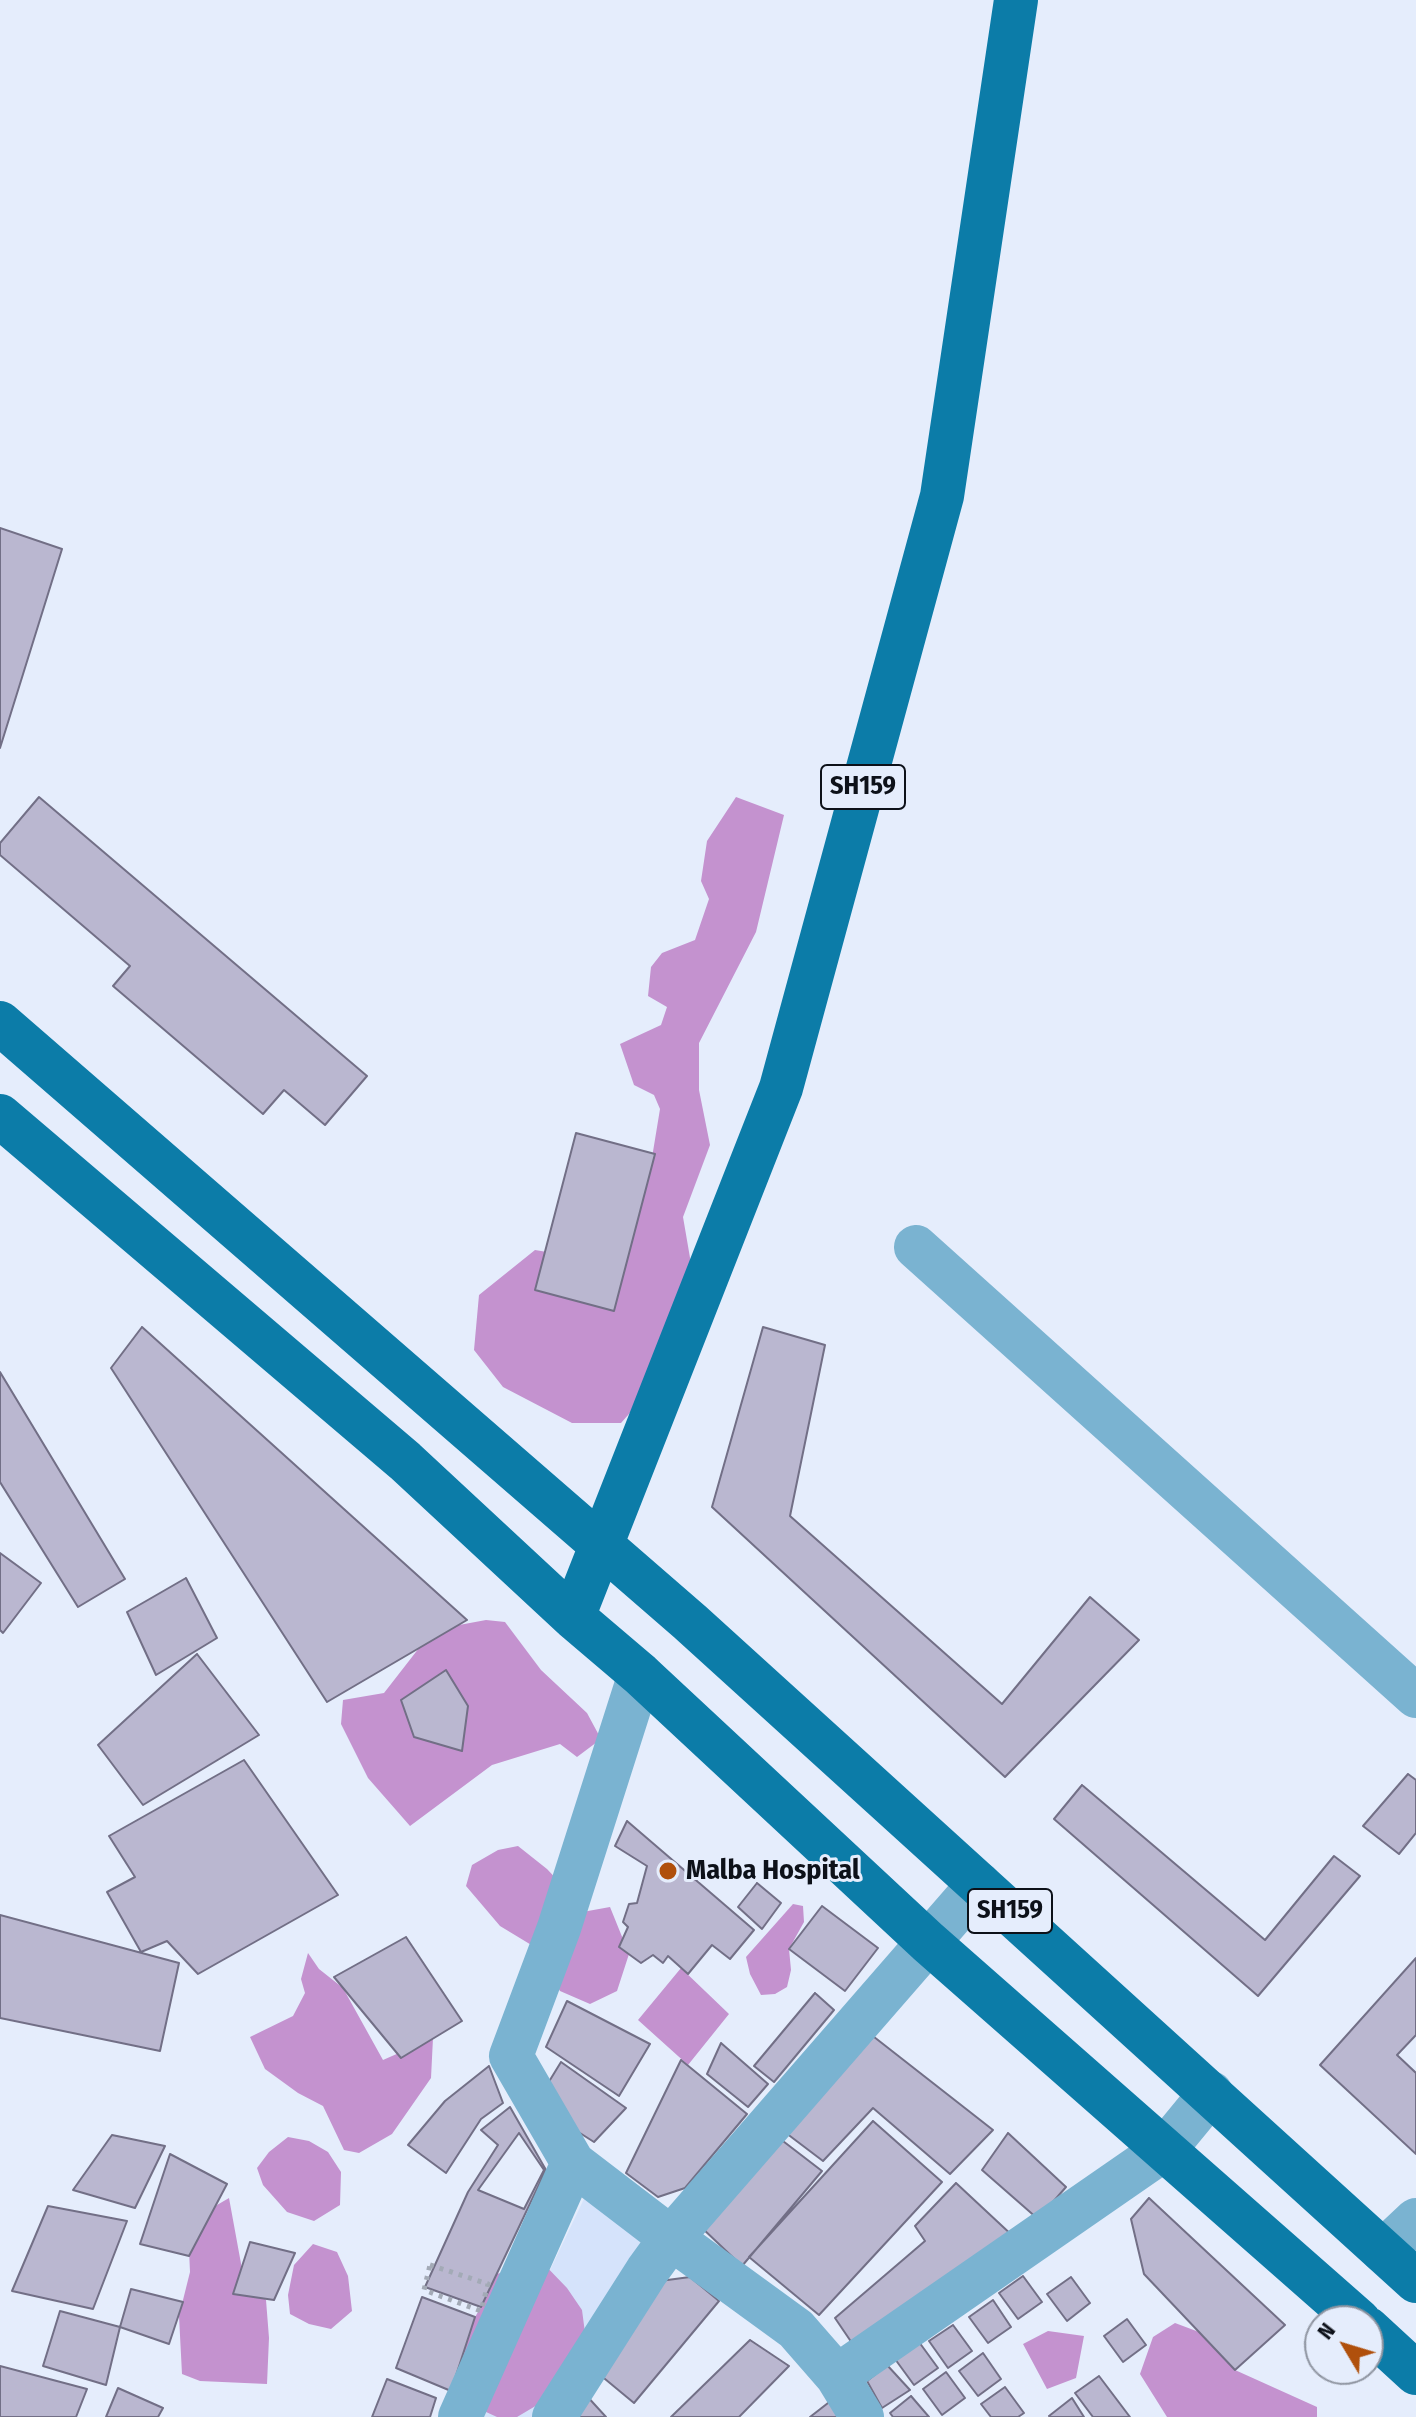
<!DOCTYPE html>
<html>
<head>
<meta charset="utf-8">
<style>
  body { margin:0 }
  #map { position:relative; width:1416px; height:2417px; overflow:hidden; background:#e5edfc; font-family:"Fira Sans Condensed",sans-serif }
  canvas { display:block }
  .north { position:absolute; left:1304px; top:2305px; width:80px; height:80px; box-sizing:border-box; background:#e5edfc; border:2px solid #8f95a1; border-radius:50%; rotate:308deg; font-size:22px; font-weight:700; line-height:32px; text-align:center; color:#0d1119 }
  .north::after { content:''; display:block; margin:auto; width:28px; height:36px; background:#b0500c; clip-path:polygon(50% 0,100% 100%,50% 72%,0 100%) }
</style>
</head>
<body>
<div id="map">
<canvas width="1416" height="2417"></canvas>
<div class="north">N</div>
</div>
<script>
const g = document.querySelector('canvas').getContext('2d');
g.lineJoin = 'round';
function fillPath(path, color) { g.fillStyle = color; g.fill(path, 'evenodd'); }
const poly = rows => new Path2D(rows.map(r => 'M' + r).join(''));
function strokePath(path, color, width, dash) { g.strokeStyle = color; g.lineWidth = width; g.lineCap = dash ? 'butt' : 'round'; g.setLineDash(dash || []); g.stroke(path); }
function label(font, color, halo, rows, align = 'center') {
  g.font = font + ' "Fira Sans Condensed",sans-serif'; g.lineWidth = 6; g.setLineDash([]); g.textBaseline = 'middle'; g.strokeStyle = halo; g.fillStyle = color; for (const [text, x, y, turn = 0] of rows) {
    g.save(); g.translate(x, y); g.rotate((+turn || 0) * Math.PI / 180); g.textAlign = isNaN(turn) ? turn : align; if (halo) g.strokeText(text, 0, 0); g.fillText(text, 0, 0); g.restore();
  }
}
fillPath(poly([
  [592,2182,648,2251,543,2417,480,2417]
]), '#d5e3fb');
fillPath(poly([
  [736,797,784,815,756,932,699,1043,699,1090,710,1145,683,1217,694,1281,667,1371,621,1423,572,1423,503,1387,474,1350,479,1295,535,1250,559,1254,648,1182,660,1109,654,1095,634,1085,620,1044,661,1025,667,1007,648,996,651,967,662,953,695,940,709,899,701,881,707,841],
  [486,1620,505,1622,541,1670,587,1713,601,1739,577,1757,560,1744,492,1765,410,1826,368,1778,341,1724,343,1700,384,1693,419,1648,443,1628],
  [518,1846,547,1869,563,1886,533,1946,500,1926,466,1886,472,1865,498,1850],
  [793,1904,803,1906,804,1922,789,1949,791,1970,787,1987,775,1994,761,1995,750,1974,746,1957],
  [610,1907,629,1954,617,1991,590,2004,560,1991,545,1966,577,1913],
  [308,1953,319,1969,343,1988,383,2060,433,2038,431,2078,392,2134,359,2153,344,2150,323,2106,298,2093,265,2069,250,2037,293,2016,305,1993,301,1979],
  [681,1968,729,2014,688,2065,638,2020],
  [288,2137,309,2141,328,2152,341,2172,340,2205,314,2221,287,2212,263,2185,257,2168,269,2152],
  [229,2198,242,2269,266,2300,269,2338,267,2384,200,2381,182,2374,179,2316,190,2272,189,2250,197,2229,217,2205],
  [313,2244,337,2252,348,2276,352,2311,331,2329,309,2324,290,2314,288,2295,294,2265],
  [540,2260,567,2288,582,2310,587,2348,576,2382,517,2417,497,2417,460,2400,456,2349,481,2307,497,2274],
  [1175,2323,1199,2332,1235,2370,1317,2407,1317,2417,1167,2417,1140,2374,1153,2337],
  [1048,2331,1084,2336,1076,2378,1047,2389,1023,2344]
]), '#c492cf');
const building = poly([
  [0,528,62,549,0,748,0,528],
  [39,797,367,1076,325,1125,284,1090,263,1114,113,986,130,966,0,855,0,843,39,797],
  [576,1133,655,1154,614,1311,535,1290,576,1133],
  [142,1327,467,1620,327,1702,111,1368,142,1327],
  [763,1327,825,1345,790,1516,1002,1704,1090,1597,1139,1640,1005,1777,712,1507,763,1327],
  [0,1372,125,1579,78,1607,0,1482,0,1372],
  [0,1553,41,1583,3,1633,0,1630,0,1553],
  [186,1578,217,1638,156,1675,127,1612,186,1578],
  [197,1654,259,1735,143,1805,98,1745,197,1654],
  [446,1670,468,1706,462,1751,414,1737,401,1700,446,1670],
  [244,1760,338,1895,198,1974,167,1941,141,1952,107,1892,135,1877,109,1836,244,1760],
  [1408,1774,1416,1780,1416,1833,1399,1854,1363,1826,1408,1774],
  [1082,1785,1265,1940,1334,1856,1360,1876,1258,1996,1054,1819,1082,1785],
  [627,1821,754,1930,730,1959,712,1945,688,1974,668,1956,663,1963,653,1955,641,1963,619,1947,628,1927,623,1922,629,1904,637,1903,647,1866,615,1846,627,1821],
  [757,1883,781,1903,762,1929,738,1907,757,1883],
  [822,1906,878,1948,845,1991,789,1949,822,1906],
  [0,1915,179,1963,160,2051,0,2018,0,1915],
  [406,1937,462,2021,401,2058,334,1977,406,1937],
  [1416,1958,1416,2035,1397,2055,1416,2073,1416,2154,1320,2065,1416,1958],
  [815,1993,834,2010,774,2082,754,2066,815,1993],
  [567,2001,650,2044,619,2096,546,2047,567,2001],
  [869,2033,993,2130,950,2174,873,2108,823,2161,786,2133,869,2033],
  [721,2043,768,2084,748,2107,707,2074,721,2043],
  [681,2060,747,2114,685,2188,658,2197,626,2173,681,2060],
  [561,2062,626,2108,594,2142,547,2112,542,2093,561,2062],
  [489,2066,503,2103,481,2119,446,2173,408,2145,445,2101,489,2066],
  [510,2107,546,2170,481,2307,425,2287,468,2192,498,2145,481,2130,510,2107],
  [873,2121,942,2182,819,2315,749,2257,873,2121],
  [519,2133,544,2170,524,2209,478,2190,519,2133],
  [1008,2133,1066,2187,1038,2219,982,2170,1008,2133],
  [112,2135,165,2146,135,2208,73,2190,112,2135],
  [779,2138,822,2171,742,2266,700,2226,779,2138],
  [170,2154,227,2184,189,2256,140,2244,170,2154],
  [956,2183,1015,2238,854,2346,835,2318,925,2241,915,2226,956,2183],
  [1149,2198,1285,2325,1235,2370,1144,2274,1131,2219,1149,2198],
  [48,2206,127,2221,93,2309,12,2291,48,2206],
  [250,2242,295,2253,274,2300,233,2294,250,2242],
  [1023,2276,1042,2302,1018,2319,999,2293,1023,2276],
  [690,2277,719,2301,634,2403,599,2374,660,2281,690,2277],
  [1071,2277,1090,2303,1067,2321,1047,2294,1071,2277],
  [131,2289,183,2302,169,2344,120,2327,131,2289],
  [422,2297,475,2317,451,2391,396,2368,422,2297],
  [993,2300,1011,2327,988,2343,969,2317,993,2300],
  [60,2311,120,2327,106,2385,43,2366,60,2311],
  [1127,2319,1146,2345,1123,2362,1104,2336,1127,2319],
  [953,2325,972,2351,948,2368,929,2341,953,2325],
  [750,2340,789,2366,739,2417,671,2417,750,2340],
  [919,2342,938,2368,914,2385,895,2359,919,2342],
  [983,2353,1001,2379,978,2396,959,2371,983,2353],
  [887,2365,910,2390,882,2408,867,2381,887,2365],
  [0,2366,87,2389,76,2417,0,2417,0,2366],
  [946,2372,965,2398,942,2415,923,2389,946,2372],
  [1099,2376,1130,2417,1093,2417,1075,2393,1099,2376],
  [387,2379,436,2398,430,2417,372,2417,387,2379],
  [1005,2387,1024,2413,1018,2417,991,2417,981,2404,1005,2387],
  [118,2388,163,2408,158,2417,106,2417,118,2388],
  [585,2394,606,2417,567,2417,585,2394],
  [837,2396,847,2417,810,2417,837,2396],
  [911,2396,929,2417,893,2417,890,2413,911,2396],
  [1072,2398,1084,2417,1050,2417,1049,2416,1072,2398]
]);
fillPath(building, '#bab7d0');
strokePath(building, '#726f86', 2);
strokePath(poly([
  [430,2265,488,2284,481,2311,424,2290,430,2265]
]), '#a3aab6', 5, [4, 6]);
strokePath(poly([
  [916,1247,1416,1696],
  [979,1884,671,2238,796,2329,837,2376,1165,2149,1211,2093],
  [1383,2251,1416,2220],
  [837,2376,862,2417],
  [460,2417,573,2163,511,2056,559,1928,640,1674],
  [554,2417,647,2271,671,2238,573,2163]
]), '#7ab3d1', 44);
strokePath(poly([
  [0,1023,690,1622,1416,2281],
  [0,1116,405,1461,573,1617,640,1674,928,1942,1359,2321],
  [573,1617,781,1088,942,496,1016,0],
  [1368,2329,1416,2373]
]), '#0c7ca8', 44);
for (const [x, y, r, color] of [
  [668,1871,10,"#b0500c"]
]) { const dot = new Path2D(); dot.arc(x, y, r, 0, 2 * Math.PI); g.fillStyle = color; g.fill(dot); strokePath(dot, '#e5edfc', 3); }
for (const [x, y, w] of [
  [863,787,84],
  [1010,1911,84]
]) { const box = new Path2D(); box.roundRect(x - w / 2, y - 22, w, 44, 6); g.fillStyle = '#e5edfc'; g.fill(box); strokePath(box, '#0d1119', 2); }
label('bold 26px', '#0d1119', null, [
  ["SH159",863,787],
  ["SH159",1010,1911]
]);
label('bold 28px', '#0d1119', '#e5edfc', [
  ["Malba Hospital",686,1871]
], 'left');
</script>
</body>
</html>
